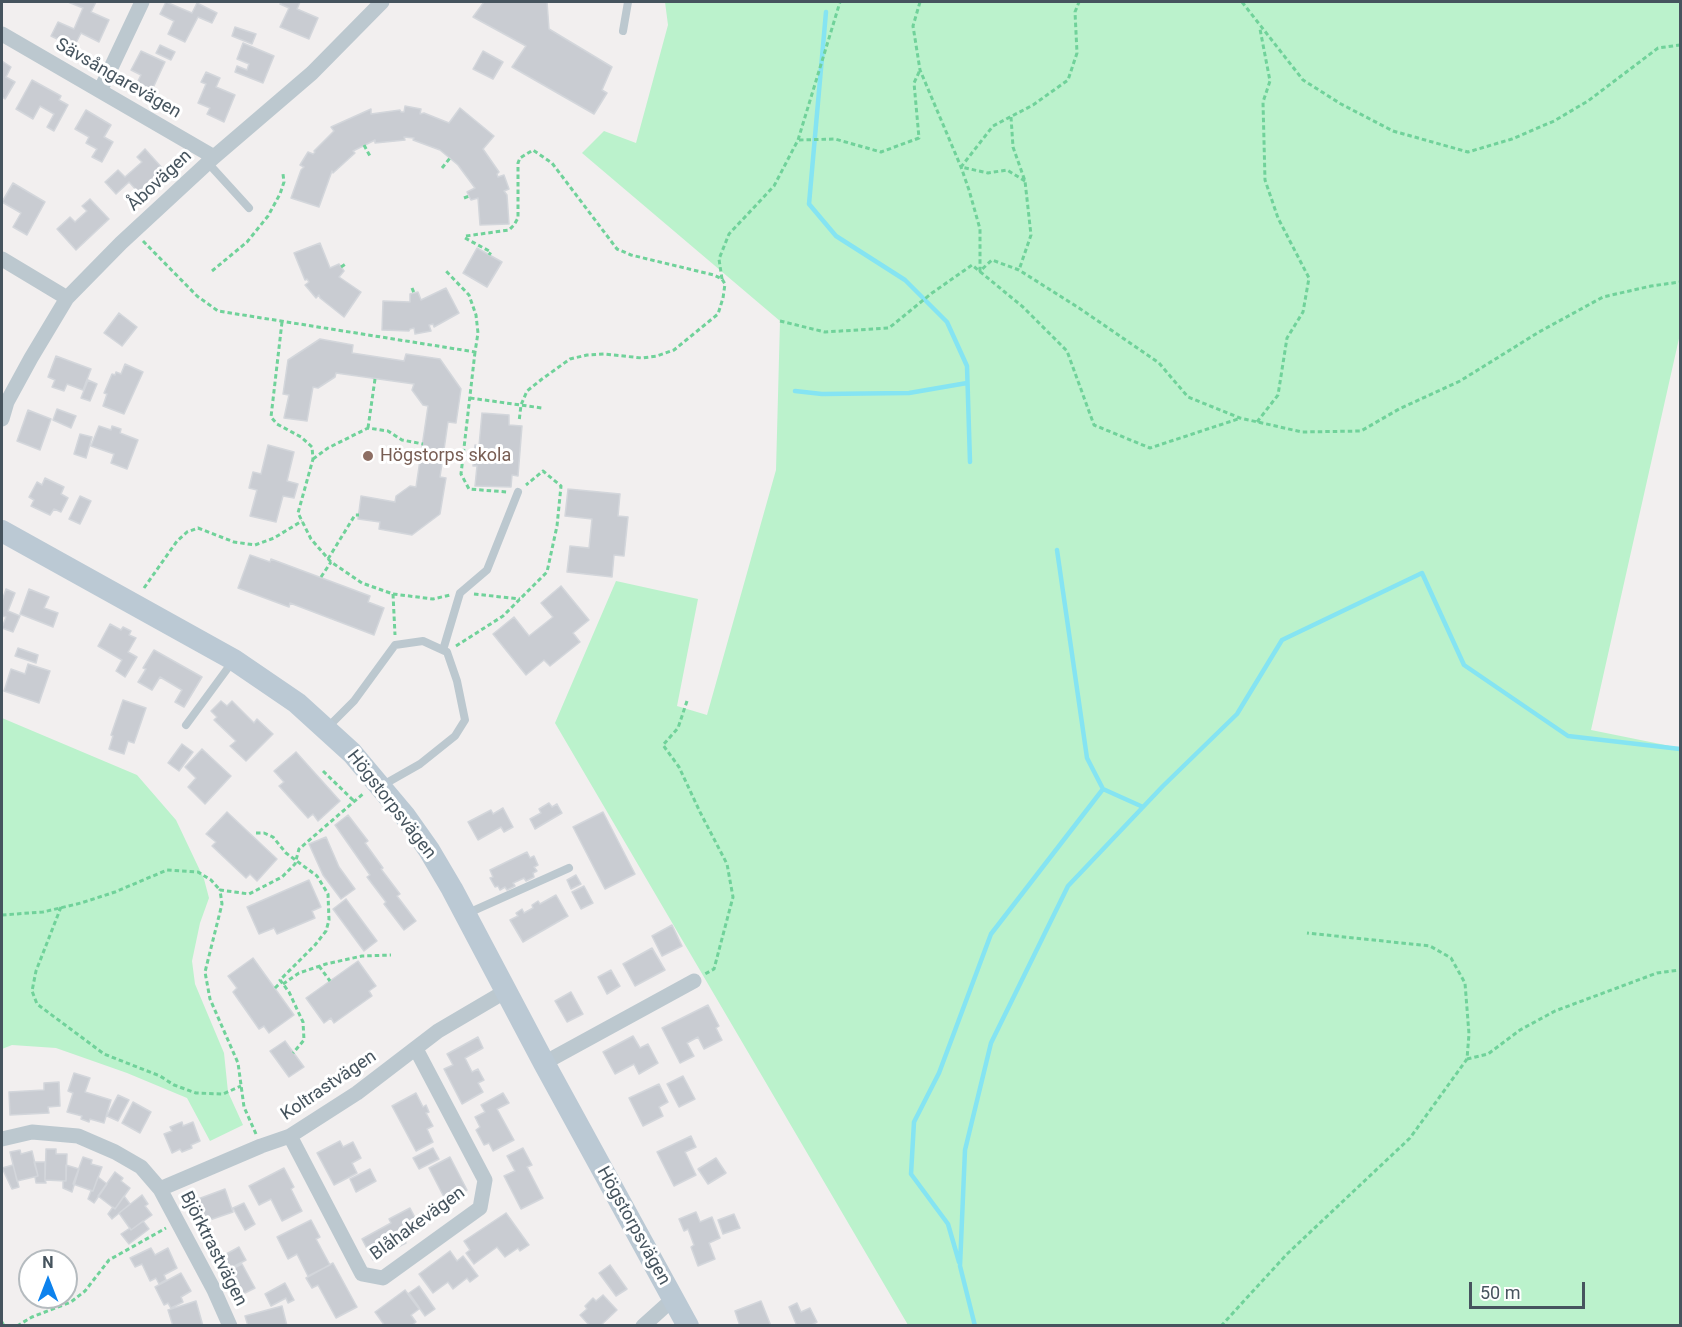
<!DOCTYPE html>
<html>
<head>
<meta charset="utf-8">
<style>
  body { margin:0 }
  #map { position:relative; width:1682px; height:1327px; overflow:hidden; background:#f2efef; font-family:Roboto,sans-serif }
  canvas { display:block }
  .frame { position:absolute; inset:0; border:3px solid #46545e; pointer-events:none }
  .north { position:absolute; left:18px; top:1249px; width:60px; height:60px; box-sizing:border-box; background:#fff; border:2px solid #b5bbbf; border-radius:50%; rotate:0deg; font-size:16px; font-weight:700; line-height:24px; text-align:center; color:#46545e }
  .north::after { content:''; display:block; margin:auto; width:21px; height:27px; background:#0d82ed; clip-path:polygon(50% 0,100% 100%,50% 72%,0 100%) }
  .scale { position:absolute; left:1469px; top:1282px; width:116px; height:27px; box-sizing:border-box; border:3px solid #46545e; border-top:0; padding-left:8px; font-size:18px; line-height:21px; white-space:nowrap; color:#46545e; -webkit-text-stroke:4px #fff; paint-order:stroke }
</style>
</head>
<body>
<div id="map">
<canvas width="1682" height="1327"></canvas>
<div class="frame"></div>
<div class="north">N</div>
<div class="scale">50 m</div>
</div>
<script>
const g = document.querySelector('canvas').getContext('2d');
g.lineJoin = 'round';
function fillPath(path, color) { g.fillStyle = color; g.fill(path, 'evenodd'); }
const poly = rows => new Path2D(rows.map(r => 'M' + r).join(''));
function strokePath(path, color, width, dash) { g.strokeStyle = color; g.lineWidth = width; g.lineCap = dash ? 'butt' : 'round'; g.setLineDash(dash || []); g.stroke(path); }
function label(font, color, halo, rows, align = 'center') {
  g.font = font + ' Roboto,sans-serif'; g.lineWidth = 6; g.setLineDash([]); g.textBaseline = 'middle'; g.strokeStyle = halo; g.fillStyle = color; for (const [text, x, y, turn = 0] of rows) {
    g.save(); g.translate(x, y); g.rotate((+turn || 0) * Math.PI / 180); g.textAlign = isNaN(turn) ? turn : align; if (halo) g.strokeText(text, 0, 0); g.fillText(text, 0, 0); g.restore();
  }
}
fillPath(poly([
  [665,2,1680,2,1680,334,1591,730,1680,748,1680,1325,908,1325,555,723,616,581,698,599,677,706,707,715,776,470,780,321,582,153,604,131,636,143,668,25],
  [2,718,137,775,176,820,204,879,209,898,200,923,192,961,195,984,224,1053,228,1092,243,1125,210,1141,187,1098,127,1073,56,1048,12,1045,2,1049]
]), '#bbf2cc');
strokePath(poly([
  [826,12,809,204,836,236,905,280,947,322,967,366,970,462],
  [795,391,822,394,909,393,967,383],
  [1057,550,1087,758,1103,789,1143,807],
  [959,1262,948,1224,911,1174,914,1122,939,1073,991,934,1103,789],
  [975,1326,960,1266,965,1150,991,1043,1068,886,1163,786,1237,714,1282,640,1422,573,1464,665,1568,736,1680,749]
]), '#85e4f2', 4.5);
const building = poly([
  [68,2,96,2,91,12,109,20,99,42,81,33,74,47,51,36,58,22,74,29,83,8,68,2],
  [166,2,192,13,197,3,217,13,212,23,198,17,185,42,168,34,174,21,160,14,166,2],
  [282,2,300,2,297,9,318,18,309,39,280,27,289,8,280,4,282,2],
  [484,2,547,2,549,29,612,67,602,90,607,93,594,114,512,67,526,46,473,17,484,2],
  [235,27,256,34,252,44,232,36,235,27],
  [243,43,274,56,263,83,235,72,237,66,247,70,249,64,237,59,243,43],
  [160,45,175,52,171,60,156,53,160,45],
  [141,51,165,62,152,90,137,83,141,75,131,70,141,51],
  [483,51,503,62,493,79,473,69,483,51],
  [2,61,11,67,6,77,15,82,5,99,2,97,2,61],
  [206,72,220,78,216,87,235,95,224,122,207,114,210,108,198,103,206,84,201,82,206,72],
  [32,80,61,96,59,100,68,105,54,131,47,127,54,114,40,106,33,119,16,109,32,80],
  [405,106,421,109,420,114,424,113,449,123,460,108,494,136,483,149,499,172,497,174,498,177,504,175,509,189,504,191,507,195,509,224,480,225,478,198,471,200,467,192,475,188,458,165,440,150,413,140,414,138,404,137,405,140,375,143,375,140,353,151,355,153,333,173,332,171,319,207,291,198,301,170,304,167,300,165,308,152,313,154,315,152,314,151,334,131,331,127,371,109,371,114,400,110,401,112,404,112,405,106],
  [86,110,111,125,104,137,113,142,102,162,92,157,97,149,86,143,89,137,75,129,86,110],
  [145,149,164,170,139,193,129,182,116,194,105,182,118,170,125,177,142,162,137,157,145,149],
  [13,183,45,202,27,235,13,227,21,213,2,202,13,183],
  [90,199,109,219,76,250,57,229,70,217,75,222,87,211,82,206,90,199],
  [320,243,330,268,339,264,344,271,339,277,361,292,344,317,320,298,319,295,316,298,305,285,309,282,307,279,305,280,294,253,320,243],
  [477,248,502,262,487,287,463,273,477,248],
  [446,288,459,313,434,327,433,324,429,325,431,331,415,334,414,328,410,329,409,331,382,330,383,301,410,302,410,294,418,292,421,300,446,288],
  [119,313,137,327,122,346,104,333,119,313],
  [320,339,353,345,352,353,404,361,406,354,440,359,461,389,456,423,448,422,440,477,446,478,440,514,412,535,379,529,380,522,358,519,361,496,395,502,396,496,410,486,416,487,428,406,423,405,412,390,414,384,336,373,335,377,318,388,313,387,307,421,284,418,289,395,283,394,288,360,320,339],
  [56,356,91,369,83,390,67,384,64,391,52,387,55,380,48,377,56,356],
  [125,364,143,372,124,414,103,406,107,394,104,393,112,374,115,375,116,372,121,374,125,364],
  [88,380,97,384,90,401,81,398,88,380],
  [57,409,76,416,71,428,53,420,57,409],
  [28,410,51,419,40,450,17,441,28,410],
  [482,413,509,415,509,425,522,426,518,476,512,475,511,487,475,486,477,466,473,466,475,445,479,446,482,413],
  [99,426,111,430,112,426,121,429,120,433,138,440,127,469,111,463,114,454,91,446,99,426],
  [80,434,92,437,86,458,74,454,80,434],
  [268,445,294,452,287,481,298,484,294,498,283,496,276,522,250,516,257,490,249,488,253,472,261,474,268,445],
  [45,478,64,487,61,494,68,498,61,512,54,509,50,515,31,506,34,500,29,497,37,482,42,485,45,478],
  [568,489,620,494,618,516,628,517,624,556,614,555,612,577,567,572,570,546,589,548,592,519,565,516,568,489],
  [80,496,91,501,80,524,69,519,80,496],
  [250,555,270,562,271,559,370,596,368,602,384,608,374,635,290,603,289,607,238,588,250,555],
  [561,586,589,620,573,633,580,642,550,666,544,660,526,675,493,634,514,617,529,636,553,617,541,603,561,586],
  [6,589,15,593,8,611,20,616,13,632,2,628,6,617,2,616,2,601,6,589],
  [29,589,49,597,44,608,58,613,53,627,20,614,29,589],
  [110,624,121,630,123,627,131,631,129,635,136,638,128,652,137,657,125,677,116,671,122,660,98,646,110,624],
  [18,648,38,655,36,663,15,656,18,648],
  [154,650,202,677,184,707,175,702,182,690,160,677,152,690,138,682,146,669,143,668,154,650],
  [28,664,50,671,39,703,4,691,11,669,25,674,28,664],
  [123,700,146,708,134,743,128,741,124,754,109,749,113,736,111,735,123,700],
  [221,701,227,706,232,701,254,723,257,719,273,734,246,761,230,746,236,741,214,720,217,717,211,711,221,701],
  [182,744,193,752,179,771,168,763,182,744],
  [202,749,231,776,205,804,188,787,196,778,185,767,202,749],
  [296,752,340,801,318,821,313,814,308,818,279,786,284,782,274,771,296,752],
  [549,803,552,807,557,804,562,813,535,829,530,819,541,813,539,809,549,803],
  [503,808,513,827,504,832,501,827,478,840,468,822,491,810,493,814,503,808],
  [227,812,277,859,257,881,250,874,246,878,212,846,216,842,206,834,227,812],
  [603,812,635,874,605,889,573,827,603,812],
  [348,815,368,841,365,843,383,868,381,869,400,894,397,896,416,921,404,930,384,904,386,902,367,877,370,875,335,825,348,815],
  [326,837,339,867,355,889,341,899,323,875,309,844,326,837],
  [527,852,530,858,534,856,538,865,534,867,537,871,533,873,534,877,526,881,524,878,513,883,515,886,507,890,505,887,500,890,498,886,495,887,490,878,493,877,490,870,527,852],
  [576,875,581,884,571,889,567,880,576,875],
  [309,880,321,907,312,911,315,918,277,934,274,928,259,934,247,907,309,880],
  [584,886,593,903,581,909,572,892,584,886],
  [556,895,568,916,523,942,510,920,518,916,516,913,522,909,524,913,533,908,532,905,538,901,540,904,556,895],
  [346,899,377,941,364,951,333,909,346,899],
  [672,925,682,946,662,956,652,936,672,925],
  [652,948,665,970,635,986,623,964,652,948],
  [253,958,294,1015,269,1033,264,1026,259,1029,233,992,237,988,228,976,253,958],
  [358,961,376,986,369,991,372,996,334,1023,331,1018,324,1023,306,998,358,961],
  [611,970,620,986,607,994,598,977,611,970],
  [571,992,583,1014,567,1022,555,1001,571,992],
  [708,1005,719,1026,716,1028,722,1040,704,1049,698,1037,687,1043,694,1056,680,1063,662,1028,708,1005],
  [633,1036,640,1048,648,1044,658,1063,639,1074,634,1064,615,1074,603,1052,633,1036],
  [478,1037,483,1048,465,1058,472,1072,478,1069,484,1080,478,1083,483,1092,462,1104,444,1069,453,1065,447,1054,478,1037],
  [285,1041,304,1067,289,1077,270,1051,285,1041],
  [74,1073,90,1078,85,1092,111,1100,104,1123,90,1119,89,1122,81,1119,82,1116,67,1112,73,1093,68,1091,74,1073],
  [683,1076,695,1099,679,1107,667,1084,683,1076],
  [59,1082,60,1106,48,1107,49,1113,10,1115,9,1092,44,1090,44,1083,59,1082],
  [659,1084,668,1102,659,1107,663,1116,643,1126,629,1098,659,1084],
  [416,1093,423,1107,426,1105,429,1112,426,1113,433,1126,427,1129,433,1142,416,1151,392,1106,416,1093],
  [503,1093,509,1103,497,1109,514,1140,493,1151,489,1143,484,1145,476,1130,480,1127,475,1117,485,1112,481,1105,503,1093],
  [118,1095,129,1100,118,1121,107,1116,118,1095],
  [133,1102,151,1112,140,1133,122,1123,133,1102],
  [182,1122,183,1126,193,1122,200,1141,191,1145,192,1148,182,1152,180,1149,172,1153,164,1134,172,1131,170,1127,182,1122],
  [691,1136,696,1147,685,1152,696,1175,674,1186,657,1152,691,1136],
  [340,1141,343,1147,353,1142,361,1158,352,1163,357,1173,334,1185,317,1153,340,1141],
  [433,1148,439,1159,419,1169,413,1158,433,1148],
  [523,1148,532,1165,527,1167,543,1198,521,1209,504,1176,515,1171,507,1156,523,1148],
  [46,1149,56,1149,56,1154,67,1154,66,1181,45,1180,46,1149],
  [20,1150,21,1154,32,1151,38,1176,17,1181,10,1152,20,1150],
  [83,1157,92,1160,91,1164,102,1167,93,1191,73,1184,83,1157],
  [450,1157,467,1190,446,1201,429,1168,450,1157],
  [716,1158,726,1173,708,1184,698,1169,716,1158],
  [34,1162,45,1162,45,1180,46,1183,36,1183,35,1177,38,1176,34,1162],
  [13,1165,19,1187,12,1189,2,1168,13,1165],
  [66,1165,79,1169,72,1192,63,1188,63,1181,66,1181,66,1165],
  [284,1168,294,1187,291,1189,302,1211,282,1221,271,1199,259,1205,249,1186,284,1168],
  [370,1169,376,1181,356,1192,350,1179,370,1169],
  [115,1172,123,1178,121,1181,130,1188,115,1209,98,1196,115,1172],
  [98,1177,107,1184,94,1203,88,1199,91,1191,93,1191,98,1177],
  [225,1189,233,1212,198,1224,190,1202,225,1189],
  [142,1195,148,1204,145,1206,152,1215,131,1230,119,1213,142,1195],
  [124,1196,130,1204,112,1219,108,1214,113,1207,115,1209,124,1196],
  [244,1203,255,1224,245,1230,233,1208,244,1203],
  [410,1208,418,1223,401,1232,406,1243,373,1260,362,1239,391,1223,389,1219,410,1208],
  [696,1212,700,1222,712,1217,720,1238,709,1243,715,1259,698,1266,691,1247,694,1245,688,1229,684,1231,679,1219,696,1212],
  [506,1213,529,1245,520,1251,518,1248,505,1257,497,1247,474,1264,466,1253,470,1250,464,1241,506,1213],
  [734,1214,740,1228,723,1234,718,1220,734,1214],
  [311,1220,320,1237,316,1239,330,1265,308,1276,297,1254,288,1259,277,1237,311,1220],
  [143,1221,149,1229,129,1244,121,1234,130,1228,131,1230,143,1221],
  [239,1247,246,1260,225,1271,219,1258,239,1247],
  [151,1248,155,1255,168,1248,177,1268,164,1275,166,1280,159,1284,156,1278,150,1281,142,1264,135,1267,130,1258,151,1248],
  [450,1251,457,1261,463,1256,478,1276,470,1282,467,1278,453,1289,448,1282,433,1293,419,1274,450,1251],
  [333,1263,357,1307,336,1318,318,1285,312,1288,306,1278,333,1263],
  [242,1264,255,1288,235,1298,222,1274,242,1264],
  [610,1265,627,1289,616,1296,599,1273,610,1265],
  [181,1273,191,1291,181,1297,183,1302,171,1308,168,1303,164,1305,155,1287,181,1273],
  [285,1283,294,1300,288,1303,286,1298,271,1306,265,1294,285,1283],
  [419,1286,435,1309,425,1316,409,1293,419,1286],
  [405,1290,419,1309,411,1315,416,1322,411,1326,385,1326,375,1312,405,1290],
  [603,1295,617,1310,600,1326,590,1326,580,1315,587,1309,585,1306,593,1298,596,1301,603,1295],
  [196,1301,203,1326,173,1326,168,1310,196,1301],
  [761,1301,771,1326,740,1326,735,1311,761,1301],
  [797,1303,801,1312,810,1308,817,1322,810,1326,797,1326,789,1307,797,1303],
  [282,1306,287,1326,248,1326,245,1316,282,1306]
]);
fillPath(building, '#c9ccd2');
strokePath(building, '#d3d6db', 1.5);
strokePath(poly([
  [920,2,913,26,920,70,961,167,969,190,980,229,980,271,992,260,1019,270,1079,308,1159,363,1188,397,1240,418,1302,432,1361,431,1399,409,1460,381,1539,332,1603,297,1651,286,1680,282],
  [1242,2,1303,80,1341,104,1393,131,1468,152,1512,139,1554,121,1588,101,1658,48,1680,45],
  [1011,117,1013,147,1025,181,1031,235,1019,270],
  [799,140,835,139,881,152,919,138,914,83,920,70],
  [364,145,371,158],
  [442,168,450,158],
  [1025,181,1007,170,988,173,961,167,993,126,1033,105,1068,80,1077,53,1075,12,1079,2],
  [464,198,469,196],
  [466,236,509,230,514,225,518,218,518,163,520,158,533,150,552,163,617,249,631,255,714,275,722,279,725,284,723,298,718,314,674,350,657,356,642,358,604,354,587,355,570,359,542,379,527,391,521,405,519,422],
  [465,238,491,252,489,255],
  [143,241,197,296,218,311,475,352,478,333,476,315,469,295,445,270],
  [341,267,347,263],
  [212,271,247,242,268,216,280,194,284,182,283,174],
  [722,279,719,259,729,234,774,186,798,140,840,2],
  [412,288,414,293],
  [780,321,825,332,889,328,932,293,972,265,1023,307,1067,351,1094,425,1150,448,1238,419],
  [282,322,271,417,277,424,301,437,312,447,313,459,298,513,311,539,331,562,362,583,393,594,433,599,450,595],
  [475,352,461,474,469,489,507,492],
  [470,398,542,408],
  [1257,422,1278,395,1287,338,1303,312,1309,278,1278,218,1265,180,1263,102,1270,81,1260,29],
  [368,428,375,379],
  [313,459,328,448,368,428,388,431,402,440,423,444],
  [328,559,355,515,359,515],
  [321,577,331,562],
  [144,588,177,541,187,532,198,528,234,542,255,545,274,538,302,521],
  [393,594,395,635],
  [474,594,520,599],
  [456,646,503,616,547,572,557,526,561,486,543,471,526,485],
  [687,701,678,728,663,745,679,767,700,812,727,864,733,897,714,969,705,974],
  [323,771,354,801],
  [256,833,264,833,273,837,286,853,317,876,328,894,329,920,326,931,315,945,280,980,289,992,303,1022,304,1040,293,1053],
  [61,907,36,971,32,991,37,1004,104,1054,160,1076,174,1085,196,1093,223,1094,241,1086],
  [2,915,43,912,81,903,115,892,167,870,198,872,211,880,220,890],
  [319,966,330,981],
  [283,984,299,973,326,964,362,956,391,955],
  [275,988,281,982],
  [1467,1059,1488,1054,1520,1030,1555,1011,1657,973,1680,970],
  [256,1134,244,1107,238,1063,210,999,205,972,222,904,220,890,249,894,282,877,295,864,299,849,364,793],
  [2,1322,4,1326],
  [17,1326,32,1317,71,1302,85,1291,109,1260,166,1228],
  [1221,1326,1287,1254,1410,1138,1467,1059,1469,1034,1465,983,1451,958,1430,946,1307,933]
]), '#70d29a', 3, [4.5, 3]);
strokePath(poly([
  [623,31,628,2],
  [208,163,249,208],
  [443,650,460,593,487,570,518,492],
  [186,725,233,661],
  [327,728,354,701,395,645,423,641,447,652,457,681,465,720,455,736,420,764,383,785],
  [466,914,569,868]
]), '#bcc8cf', 8);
strokePath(poly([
  [2,34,214,157],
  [100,91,142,2],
  [2,259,67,298],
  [2,419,7,402,31,358,67,298,121,243,214,157,312,73,382,2],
  [544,1063,694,981],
  [290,1136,362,1274,383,1278,480,1208,485,1180,416,1049],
  [2,1139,32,1132,78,1136,115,1152,141,1167,160,1189,214,1290,230,1326],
  [160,1189,261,1146,290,1136,357,1093,438,1031,506,991],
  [643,1326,673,1299]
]), '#bcc8cf', 15);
strokePath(poly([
  [2,531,234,660,297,703,352,753,405,816,429,850,452,889,544,1063,688,1326]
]), '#bbc9d4', 22);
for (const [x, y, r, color] of [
  [368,456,6,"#8d6e63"]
]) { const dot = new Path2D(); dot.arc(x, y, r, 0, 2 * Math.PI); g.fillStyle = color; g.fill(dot); strokePath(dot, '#fff', 2); }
label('18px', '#46545e', '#fff', [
  ["Sävsångarevägen",118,79,30],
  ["Åbovägen",160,181,-43],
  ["Högstorpsvägen",391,805,52],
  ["Koltrastvägen",329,1086,-34],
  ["Blåhakevägen",418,1224,-36],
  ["Högstorpsvägen",633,1226,61],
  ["Björktrastvägen",213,1249,63]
]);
label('18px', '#785e54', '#fff', [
  ["Högstorps skola",380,456]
], 'left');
</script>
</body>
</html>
